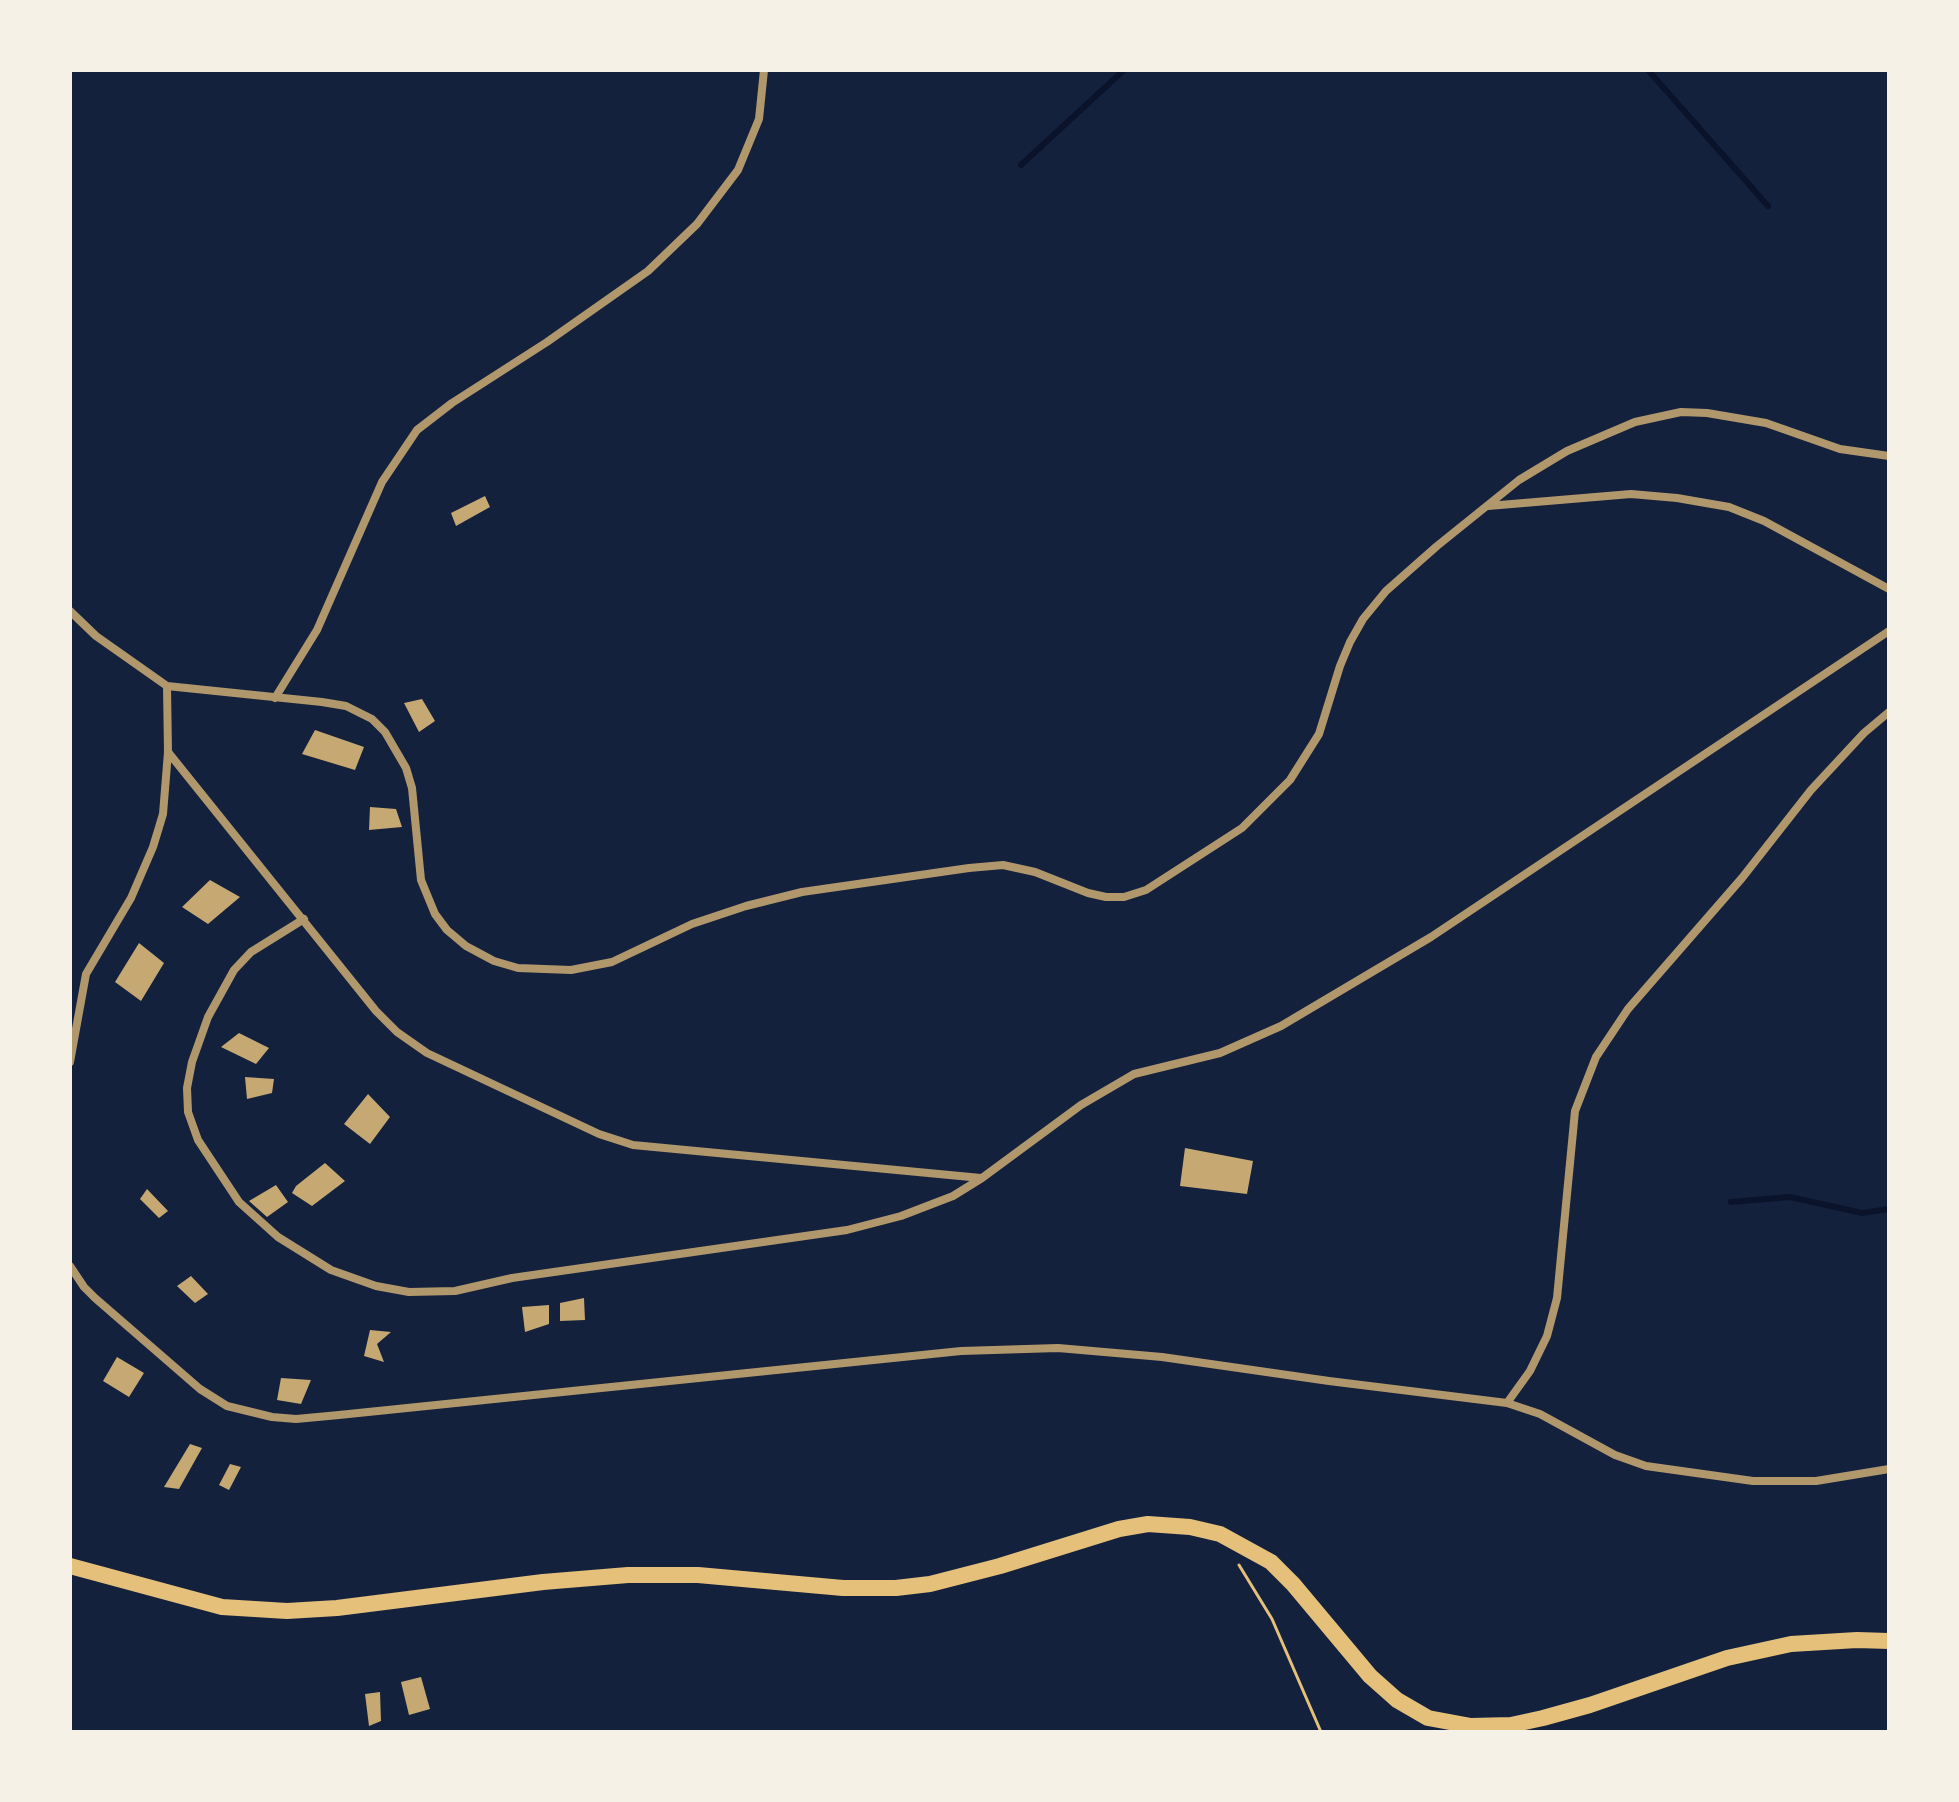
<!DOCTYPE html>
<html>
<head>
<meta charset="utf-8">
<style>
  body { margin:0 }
  #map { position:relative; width:1959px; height:1802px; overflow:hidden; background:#14213d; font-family:Cabin,sans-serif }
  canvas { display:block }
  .frame { position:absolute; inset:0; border:72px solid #f6f1e7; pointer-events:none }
</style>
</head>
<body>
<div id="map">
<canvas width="1959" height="1802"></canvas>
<div class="frame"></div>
</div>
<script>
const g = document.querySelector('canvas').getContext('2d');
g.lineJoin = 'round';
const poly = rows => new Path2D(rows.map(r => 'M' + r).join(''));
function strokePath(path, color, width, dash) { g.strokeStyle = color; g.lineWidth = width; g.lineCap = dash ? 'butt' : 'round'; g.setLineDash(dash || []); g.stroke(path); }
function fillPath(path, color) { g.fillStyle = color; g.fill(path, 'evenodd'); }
strokePath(poly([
  [1648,70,1768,206],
  [1021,165,1124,70],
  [1731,1202,1790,1197,1862,1213,1889,1209]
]), '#0b132b', 6);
fillPath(poly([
  [485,496,490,507,456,526,451,513],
  [422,699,435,721,419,732,404,703],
  [315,730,364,747,355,770,302,754],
  [370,807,396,809,402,827,369,830],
  [210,880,240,897,208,924,182,907],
  [139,943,164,963,141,1001,115,982],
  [239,1033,269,1048,256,1064,221,1047],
  [245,1077,274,1079,272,1093,247,1099],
  [368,1094,390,1117,370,1144,344,1124],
  [1185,1148,1253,1161,1247,1194,1180,1186],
  [325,1163,345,1181,312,1206,292,1193,296,1186],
  [276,1185,288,1202,267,1217,249,1201],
  [147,1189,168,1211,159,1218,140,1199],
  [191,1276,208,1294,195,1303,177,1286],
  [584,1298,585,1320,560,1321,560,1303],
  [549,1305,549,1324,525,1332,522,1307],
  [370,1330,391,1332,377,1344,384,1362,364,1356],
  [117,1357,144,1373,129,1397,103,1381],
  [281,1378,311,1380,301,1404,277,1400],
  [190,1444,202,1448,179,1489,164,1487],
  [230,1464,241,1467,229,1490,219,1485],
  [421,1677,430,1709,409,1715,401,1682],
  [380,1692,381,1721,369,1726,365,1694]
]), '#c6a872');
strokePath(poly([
  [1239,1565,1272,1619,1321,1732]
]), '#e5c07b', 3);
strokePath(poly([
  [1488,506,1631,494,1677,498,1729,507,1764,521,1889,589],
  [70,611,96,636,167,686,322,702,346,706,372,719,385,732,406,768,412,788,421,880,435,914,447,930,466,946,494,961,518,968,571,970,612,962,692,924,746,906,802,892,969,868,1003,865,1035,872,1088,893,1106,897,1124,897,1146,890,1242,828,1290,780,1319,734,1340,666,1350,642,1363,619,1386,591,1437,546,1519,480,1567,451,1635,422,1681,412,1707,413,1766,423,1840,449,1889,456],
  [275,698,317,630,382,482,417,430,452,403,547,342,648,271,697,224,738,170,759,119,764,70],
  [168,752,376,1011,397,1032,427,1053,599,1134,633,1145,981,1178],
  [304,919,251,952,234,970,208,1017,192,1062,187,1088,188,1112,198,1140,239,1202,278,1237,331,1270,376,1286,409,1292,455,1291,512,1278,847,1230,901,1216,953,1196,982,1178,1081,1105,1134,1074,1220,1053,1281,1026,1431,937,1889,631],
  [70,1062,86,974,131,898,153,847,163,814,168,752,167,686],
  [70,1266,84,1287,95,1298,200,1389,227,1406,272,1417,296,1419,339,1415,961,1351,1058,1348,1162,1357,1329,1381,1507,1403,1540,1414,1615,1455,1646,1466,1753,1481,1816,1481,1889,1469],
  [1507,1403,1530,1371,1547,1336,1557,1298,1575,1111,1596,1057,1628,1009,1742,878,1811,790,1864,733,1889,712]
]), '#b1986c', 8);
strokePath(poly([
  [70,1566,222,1607,287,1611,337,1608,543,1582,628,1575,698,1575,843,1588,896,1588,930,1584,1000,1566,1119,1529,1148,1524,1190,1527,1220,1534,1271,1562,1293,1584,1370,1676,1397,1700,1428,1718,1471,1726,1511,1725,1543,1718,1590,1705,1727,1658,1791,1644,1857,1640,1889,1641]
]), '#e5c07b', 16);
</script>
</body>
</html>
